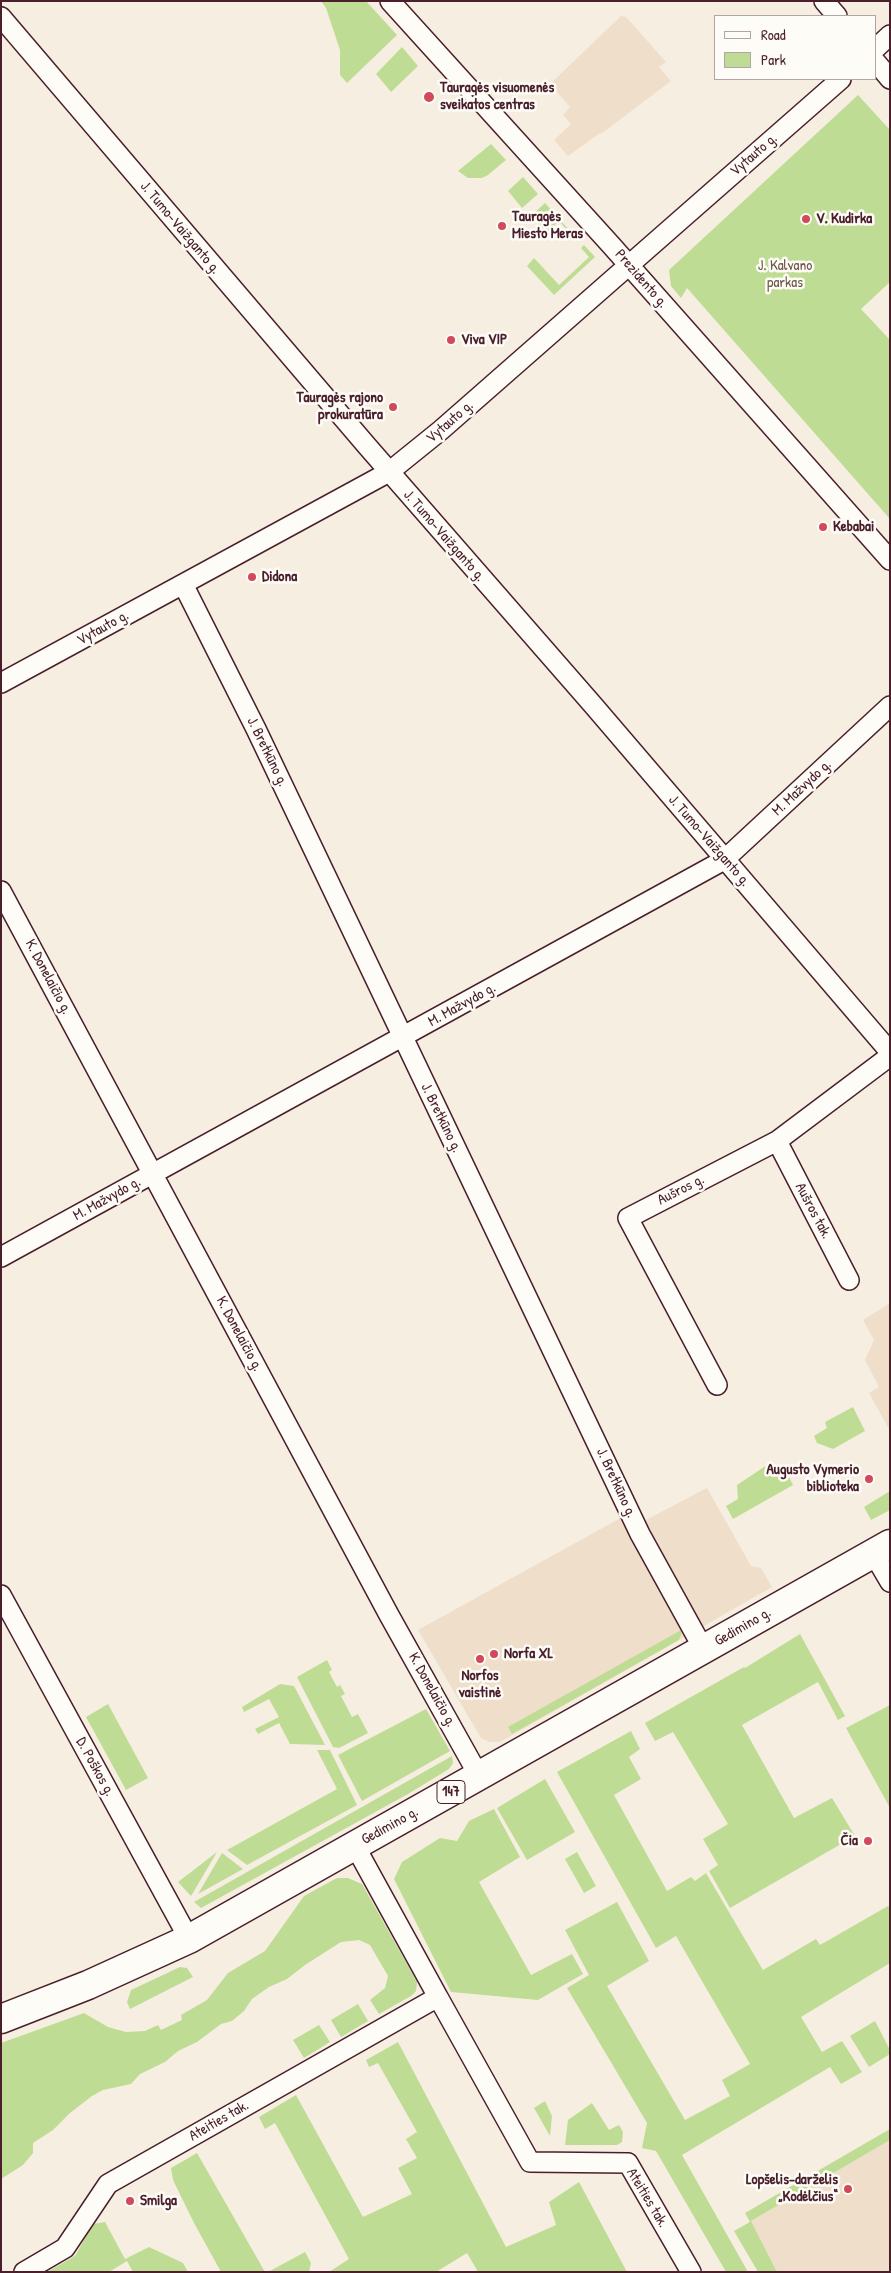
<!DOCTYPE html>
<html>
<head>
<meta charset="utf-8">
<style>
  body { margin:0 }
  #map { position:relative; width:891px; height:2273px; overflow:hidden; background:#f7eee2; font-family:"Patrick Hand",sans-serif }
  canvas { display:block }
  .frame { position:absolute; inset:0; border:2px solid #4a1f2b; pointer-events:none }
  .legend { position:absolute; left:714px; top:15px; width:162px; height:65px; box-sizing:border-box; background:#fdfcf7; border:1px solid #b5a4a5; margin:0; padding:6px 9px; list-style:none; font-size:15px; color:#4a1f2b }
  .legend li { display:flex; align-items:center; gap:10px; height:25px }
  .legend b { width:25px; border:1px solid #b5a4a5 }
</style>
</head>
<body>
<div id="map">
<canvas width="891" height="2273"></canvas>
<div class="frame"></div>
<ul class="legend">
<li><b style="height:6px;background:#fdfcf7"></b>Road</li>
<li><b style="height:14px;background:#bfdc94"></b>Park</li>
</ul>
</div>
<script>
const g = document.querySelector('canvas').getContext('2d');
g.lineJoin = 'round';
function fillPath(path, color) { g.fillStyle = color; g.fill(path, 'evenodd'); }
const poly = rows => new Path2D(rows.map(r => 'M' + r).join(''));
function strokePath(path, color, width, dash) { g.strokeStyle = color; g.lineWidth = width; g.lineCap = dash ? 'butt' : 'round'; g.setLineDash(dash || []); g.stroke(path); }
function label(font, color, halo, rows, align = 'center') {
  g.font = font + ' "Patrick Hand",sans-serif'; g.lineWidth = 5; g.setLineDash([]); g.textBaseline = 'middle'; g.strokeStyle = halo; g.fillStyle = color; for (const [text, x, y, turn = 0] of rows) {
    g.save(); g.translate(x, y); g.rotate((+turn || 0) * Math.PI / 180); g.textAlign = isNaN(turn) ? turn : align; if (halo) g.strokeText(text, 0, 0); g.fillText(text, 0, 0); g.restore();
  }
}
fillPath(poly([
  [621,16,626,17,666,62,659,67,671,81,601,134,600,133,568,156,554,140,571,124,563,115,570,107,550,84],
  [890,1303,890,1431,869,1393,879,1387,865,1360,874,1340,863,1320],
  [707,1488,751,1566,761,1568,772,1587,500,1742,489,1742,481,1738,418,1630,635,1510,642,1522],
  [890,2140,890,2272,777,2272,751,2221]
]), '#efdec9');
fillPath(poly([
  [321,1,366,1,397,35,347,83,340,75,340,50,326,8],
  [402,47,418,66,391,92,376,74],
  [858,95,890,130,890,282,861,309,890,340,890,519,687,288,681,298,671,286,669,270],
  [491,144,506,160,488,175,482,178,468,178,458,171],
  [523,177,538,194,522,208,508,191],
  [545,203,570,231,569,232,559,221,546,233,531,216],
  [584,245,595,257,554,295,527,266,534,258,559,285,589,257,581,248],
  [853,1407,865,1431,833,1449,817,1443,814,1436,827,1428,825,1422],
  [767,1465,783,1465,793,1485,733,1519,726,1506,738,1499,737,1485],
  [890,1491,890,1510,871,1520,864,1507],
  [683,1629,679,1640,512,1734,508,1727],
  [800,1634,845,1716,838,1720,818,1682,742,1725,794,1818,832,1798,855,1836,730,1908,709,1871,718,1865,703,1839,728,1824,673,1732,655,1741,645,1723,744,1667,745,1668],
  [327,1660,332,1670,329,1672,337,1687,340,1685,345,1694,341,1696,352,1717,358,1714,368,1733,339,1748,333,1747,297,1677],
  [280,1684,294,1686,325,1745,290,1744,279,1723,258,1734,255,1729,279,1717,269,1699,244,1712,242,1707],
  [108,1704,148,1778,126,1790,86,1717],
  [890,1705,890,1808,846,1728],
  [426,1709,450,1751,362,1801,338,1755],
  [631,1731,640,1749,629,1757,641,1779,614,1795,667,1891,691,1877,695,1881,706,1873,763,1970,816,1939,820,1945,888,1906,890,1908,890,1963,801,2017,822,2052,842,2041,862,2072,841,2084,830,2067,682,2155,748,2272,726,2272,656,2151,642,2148,647,2123,567,1988,589,1975,565,1930,617,1902,649,1961,607,1986,685,2120,730,2096,722,2080,750,2064,676,1936,656,1948,557,1772],
  [317,1750,330,1750,357,1805,247,1865,227,1850,337,1789],
  [452,1756,453,1763,449,1769,408,1794,201,1908,194,1902],
  [545,1779,575,1832,527,1860,497,1808],
  [494,1809,520,1857,479,1882,531,1975,572,1954,583,1974,538,2000,451,1992,394,1879,402,1862,440,1838,457,1841,469,1821],
  [217,1852,191,1896,178,1882],
  [577,1852,596,1886,584,1893,565,1859],
  [222,1853,243,1869,198,1894],
  [337,1878,348,1878,362,1884,417,1982,416,1991,411,1996,379,2014,370,2000,385,1988,388,1976,370,1945,359,1940,341,1942,305,1965,287,1979,269,1987,252,1999,244,2011,232,2021,221,2024,197,2042,178,2051,165,2062,140,2074,131,2084,103,2090,92,2096,70,2113,53,2130,33,2143,33,2153,23,2165,1,2179,1,2043,84,2013,108,2027,126,2032,145,2031,158,2025,161,2030,182,2020,181,2015,207,2000,228,1973,265,1951,304,1896],
  [180,1967,187,1968,193,1977,130,2009,127,2002,131,1990],
  [358,2004,368,2021,341,2037,331,2020],
  [875,2021,890,2050,890,2054,869,2067,850,2036],
  [319,2025,330,2042,304,2058,293,2040],
  [398,2042,506,2247,556,2225,549,2202,579,2182,627,2272,478,2272,467,2253,436,2272,329,2272,349,2259,275,2123,265,2129,259,2117,296,2095,363,2217,412,2194,398,2168,417,2158,406,2139,417,2132,378,2063,369,2067,366,2060],
  [545,2101,552,2116,550,2136,534,2108],
  [592,2103,609,2130,619,2125,623,2132,622,2142,617,2145,565,2145,568,2120],
  [890,2129,890,2140,751,2221,777,2272,758,2272,734,2231,750,2222,745,2213],
  [197,2153,265,2272,221,2272,194,2223,173,2180,171,2168],
  [105,2222,125,2259,149,2247,183,2263,188,2272,133,2272,127,2261,109,2272,47,2272,75,2256,93,2224],
  [305,2252,311,2263,309,2272,268,2272]
]), '#bfdc94');
const minor = poly([
  [390,1,611,245,890,560],
  [824,1,837,16],
  [1,17,367,446,593,705,890,1052],
  [875,49,890,35],
  [875,61,890,79],
  [183,584,256,729,640,1534,704,1650],
  [1,683,389,472,441,430,841,79],
  [1,891,389,1615,479,1776],
  [777,1141,849,1280],
  [1,1257,724,860,890,706],
  [717,1385,628,1218,777,1141,890,1056],
  [873,1553,890,1582],
  [1,1595,189,1939],
  [438,1997,530,2162,628,2163,691,2272],
  [24,2272,65,2248,108,2184,438,1997,355,1846]
]);
const primary = poly([
  [1,2019,88,1985,189,1939,890,1544]
]);
strokePath(minor, '#4a1f2b', 22);
strokePath(primary, '#4a1f2b', 31);
strokePath(minor, '#fdfcf7', 19);
strokePath(primary, '#fdfcf7', 28);
for (const [x, y, r, color] of [
  [429,97,6,"#d1495b"],
  [806,219,5,"#d1495b"],
  [502,226,5,"#d1495b"],
  [451,340,5,"#d1495b"],
  [393,407,5,"#d1495b"],
  [823,527,5,"#d1495b"],
  [252,577,5,"#d1495b"],
  [869,1479,5,"#d1495b"],
  [494,1654,5,"#d1495b"],
  [480,1659,5,"#d1495b"],
  [868,1841,5,"#d1495b"],
  [848,2189,5,"#d1495b"],
  [130,2201,5,"#d1495b"]
]) { const dot = new Path2D(); dot.arc(x, y, r, 0, 2 * Math.PI); g.fillStyle = color; g.fill(dot); strokePath(dot, '#fdfcf7', 2); }
for (const [x, y, w] of [
  [451,1792,28]
]) { const box = new Path2D(); box.roundRect(x - w / 2, y - 11.5, w, 23, 4); g.fillStyle = '#fdfcf7'; g.fill(box); strokePath(box, '#4a1f2b', 1); }
label('bold 14px', '#4a1f2b', null, [
  ["147",451,1792]
]);
label('bold 15px', '#4a1f2b', '#fdfcf7', [
  ["Tauragės visuomenės",440,88],
  ["sveikatos centras",440,105],
  ["Tauragės",512,217],
  ["Miesto Meras",512,234],
  ["V. Kudirka",816,219],
  ["Viva VIP",461,340],
  ["Tauragės rajono",383,398,"right"],
  ["prokuratūra",383,415,"right"],
  ["Kebabai",833,527],
  ["Didona",262,577],
  ["Augusto Vymerio",859,1470,"right"],
  ["biblioteka",859,1487,"right"],
  ["Norfa XL",504,1654],
  ["Norfos",480,1676,"center"],
  ["vaistinė",480,1693,"center"],
  ["Čia",858,1841,"right"],
  ["Lopšelis-darželis",838,2180,"right"],
  ["„Kodėlčius“",838,2197,"right"],
  ["Smilga",140,2201]
], 'left');
label('15px', '#4a1f2b', '#fdfcf7', [
  ["Vytauto g.",754,155,-41],
  ["J. Tumo-Vaižganto g.",180,228,50],
  ["Prezidento g.",641,279,49],
  ["Vytauto g.",450,422,-41],
  ["J. Tumo-Vaižganto g.",444,536,49],
  ["Vytauto g.",103,628,-29],
  ["J. Bretkūno g.",267,752,64],
  ["M. Mažvydo g.",802,788,-43],
  ["J. Tumo-Vaižganto g.",709,841,49],
  ["K. Donelaičio g.",48,977,62],
  ["M. Mažvydo g.",462,1005,-29],
  ["J. Bretkūno g.",441,1118,64],
  ["Aušros g.",681,1190,-27],
  ["M. Mažvydo g.",107,1199,-29],
  ["Aušros tak.",813,1211,62],
  ["K. Donelaičio g.",239,1334,62],
  ["J. Bretkūno g.",616,1483,65],
  ["Gedimino g.",743,1627,-30],
  ["K. Donelaičio g.",432,1690,61],
  ["D. Poškos g.",95,1767,61],
  ["Gedimino g.",390,1826,-29],
  ["Ateities tak.",219,2121,-30],
  ["Ateities tak.",647,2198,59]
]);
label('15px', '#6d584a', '#fdfcf7', [
  ["J. Kalvano",785,266],
  ["parkas",785,283]
]);
</script>
</body>
</html>
